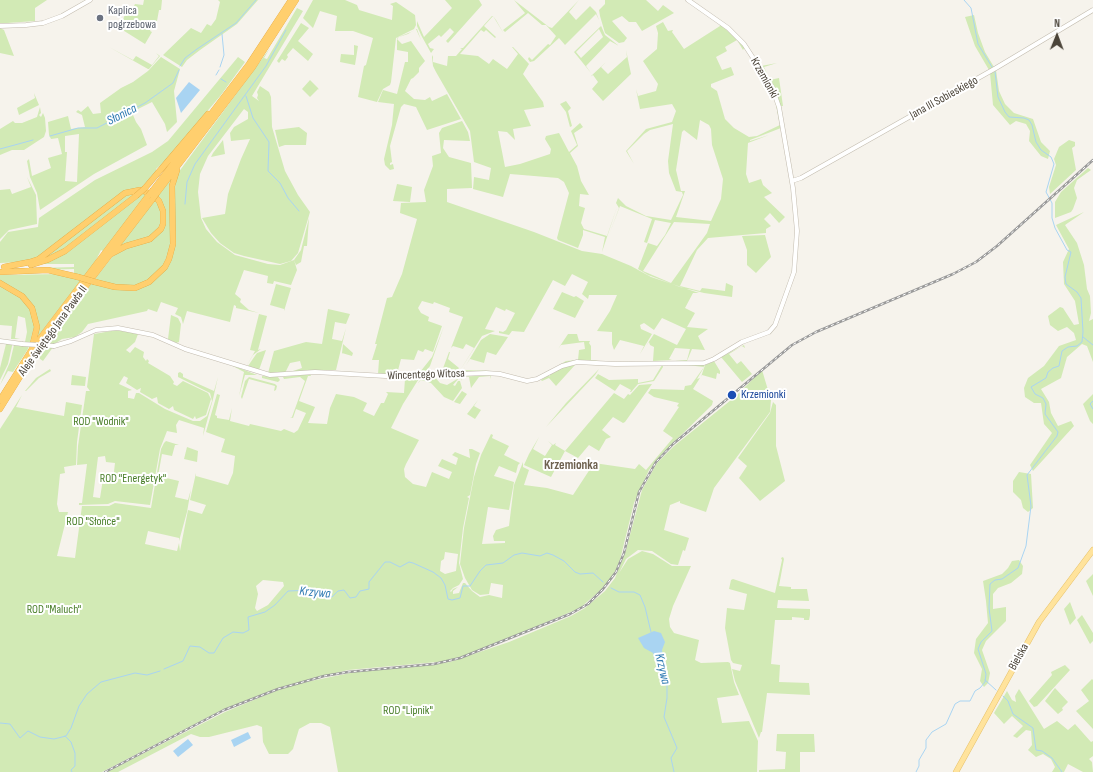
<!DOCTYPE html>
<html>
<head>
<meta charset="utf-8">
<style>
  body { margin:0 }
  #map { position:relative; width:1093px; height:772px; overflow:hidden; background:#f6f3ec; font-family:"Sofia Sans Condensed",sans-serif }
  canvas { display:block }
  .north { position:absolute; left:1037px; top:16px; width:40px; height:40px; -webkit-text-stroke:3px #fff; paint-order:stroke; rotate:1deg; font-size:11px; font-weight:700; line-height:16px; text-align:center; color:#4b4439 }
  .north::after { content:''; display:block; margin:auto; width:14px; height:18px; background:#4b4439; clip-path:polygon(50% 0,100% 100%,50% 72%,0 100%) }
</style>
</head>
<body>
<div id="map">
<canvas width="1093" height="772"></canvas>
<div class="north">N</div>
</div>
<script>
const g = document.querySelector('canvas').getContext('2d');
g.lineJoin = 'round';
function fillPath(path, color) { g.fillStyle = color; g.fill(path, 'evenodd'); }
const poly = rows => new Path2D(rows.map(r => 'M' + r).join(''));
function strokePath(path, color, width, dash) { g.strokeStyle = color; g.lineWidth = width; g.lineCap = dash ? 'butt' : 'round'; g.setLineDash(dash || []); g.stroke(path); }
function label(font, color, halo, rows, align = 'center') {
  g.font = font + ' "Sofia Sans Condensed",sans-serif'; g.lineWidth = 4; g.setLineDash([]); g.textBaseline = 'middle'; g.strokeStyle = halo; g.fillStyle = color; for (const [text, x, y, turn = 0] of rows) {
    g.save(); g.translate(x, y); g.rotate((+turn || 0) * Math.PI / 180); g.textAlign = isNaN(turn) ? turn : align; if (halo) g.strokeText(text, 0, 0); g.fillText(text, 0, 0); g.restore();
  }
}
fillPath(poly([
  [0,0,47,0,35,8,35,21,7,23,0,23],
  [144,0,162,0,161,10,159,10,157,21,155,21,150,31,152,32,145,44,113,24,116,21,121,24,127,10,132,10,135,4,143,5],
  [218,0,258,0,237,24,200,50,187,60,182,67,163,55,191,28,201,33,207,24,211,26,216,19,220,2],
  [313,0,345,0,357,5,359,10,392,20,393,6,390,4,396,2,415,15,416,25,414,29,396,38,391,82,390,85,383,89,377,102,358,97,364,66,366,65,373,38,353,31,335,31,337,16,320,11,313,28,303,18],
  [445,0,479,0,482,5,448,43,446,41,454,32,450,28,441,37,439,35,428,44,430,48,434,49,431,53,421,35,417,26,417,21,424,37,452,8],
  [514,0,549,27,552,28,579,0,569,12,576,20,590,6,587,3,596,12,599,20,596,14,565,45,559,38,534,61,530,62,528,59,529,57,532,60,548,44,550,45,556,36,546,25,542,25,528,13,505,32,503,30,525,13],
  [605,0,646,0,658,11,663,5,674,13,642,31,636,22,629,22,622,16,612,21,627,38,624,42,619,43,605,33,600,16,599,10,605,4],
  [297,8,303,11,252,96,259,101,257,98,258,95,257,92,260,86,269,92,271,97,272,127,285,171,298,195,310,212,298,253,291,261,280,264,244,256,234,253,220,243,211,233,202,218,225,214,228,194,241,159,250,139,231,141,230,133,234,127,248,119,248,112,244,109,208,156,200,174,198,192,201,218,206,229,217,242,235,255,268,264,280,265,294,260,297,270,291,285,274,281,273,284,267,283,268,276,244,270,235,294,241,299,240,302,249,310,259,313,236,308,236,306,234,305,230,322,187,311,183,324,181,317,175,314,178,308,161,302,157,312,148,309,147,311,88,324,82,332,75,337,62,339,56,343,43,361,36,356,54,331,69,316,68,314,112,257,122,250,150,241,159,234,165,221,165,213,157,197,173,176,170,199,172,245,163,266,152,278,137,285,123,287,102,283,100,286,117,290,134,289,150,283,166,268,173,254,175,239,173,196,178,173,270,48,264,58,267,59],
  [974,15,978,33,985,52,994,67,989,70,975,46,965,17],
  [492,16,493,16,496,20,504,34,493,16,484,26,496,37,495,38,486,30,484,32,481,30,460,54,478,56,489,64,493,59,507,69,518,54,512,47,513,47,529,64,523,74,543,102,544,107,524,110,531,126,513,129,515,140,507,132,498,131,505,167,520,164,550,154,551,149,545,139,546,136,559,133,569,152,577,145,571,131,580,123,583,127,574,133,578,146,570,153,577,166,581,181,589,195,580,194,579,206,585,208,581,223,584,229,607,236,617,207,602,252,605,237,583,230,583,235,578,248,558,240,557,238,569,193,564,182,558,178,510,174,503,197,473,189,474,177,489,180,491,168,474,162,470,131,436,72,433,66,432,57,433,55,433,62,447,66,448,56,456,56,462,49,460,48,463,48],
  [599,21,605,35,619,46,606,58,619,46,610,41,586,66,591,73,598,66,591,73,574,52,601,26],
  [599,29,603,37,581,58,576,52],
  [663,22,668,31,673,30,672,32,684,49,720,26,719,23,745,47,743,50,737,40,725,47,727,51,716,57,722,70,731,67,734,75,711,84,711,87,717,91,725,119,734,128,749,137,757,136,780,125,774,95,776,101,781,128,750,140,750,141,769,135,748,143,746,174,749,183,761,179,763,185,772,193,764,197,785,217,779,223,770,213,764,219,771,226,766,229,766,233,708,238,697,250,680,286,700,291,702,288,725,291,726,283,733,286,732,297,704,293,680,287,648,275,638,269,648,243,657,246,665,235,671,223,655,220,647,243,644,242,652,219,620,206,609,235,619,208,616,203,618,198,626,206,646,216,671,220,683,195,682,192,676,191,669,173,668,161,673,124,650,130,644,134,627,151,634,164,626,151,646,129,672,122,676,111,672,104,640,109,636,89,638,96,656,91,658,84,643,61,657,49,658,33,656,26],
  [700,120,709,125,711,129,712,145,723,179,721,199,711,221,676,217,685,191,681,191,676,170,682,132,684,130,697,140],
  [674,222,710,224,707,233,671,283,643,271],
  [301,23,309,28,298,41,313,54,308,61,293,48,287,55,288,57,285,61,282,59,279,63,277,61],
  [0,28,4,30,14,56,0,53],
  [416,29,417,29,421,40,416,29,408,34,399,37,397,39,402,44,411,41,425,61,419,68,419,72,413,78,411,79,405,91,414,99,425,100,430,97,432,101,447,94,461,119,427,130,416,107,404,104,401,107,390,146,392,162,390,163,390,165,393,164,394,169,390,170,385,165,384,159,392,125,394,104,378,102,383,90,397,94,405,62,408,62,408,52,397,50,397,38,401,36,411,32],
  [354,45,358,46,355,65,340,62,341,54,354,55],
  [109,47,133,60,136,56,152,65,159,56,156,53,160,56,149,69,148,69],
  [626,50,631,74,603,101,592,89,598,82,593,75,590,77,606,62,601,67,608,74,627,57],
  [161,57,180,69,174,91,177,122,167,132,165,124,152,102,134,111,133,115,136,122,141,129,147,145,94,174,40,210,37,193,30,177,27,161,29,159,32,176,51,168,48,158,62,154,58,138,51,139,49,135,48,122,68,116,71,129,85,127,82,115,76,112,78,110,81,112,88,106,93,114,101,113,100,103,121,88,133,82,148,71],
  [79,134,77,182,65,181,67,152,65,152,65,136],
  [238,57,245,62,221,95,166,160,156,169,157,171,140,189,131,190,42,256,22,262,0,263,0,242,8,232,38,227,39,218,95,180,152,152,168,141],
  [777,63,764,67,770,80,779,78,783,106,780,106,766,74,761,66],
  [996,70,999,91,1005,104,1014,113,1033,119,1041,142,1050,151,1048,159,1041,156,1029,141,1030,131,1026,124,1016,121,1010,125,993,105,990,73],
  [310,80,318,88,319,90,318,89,310,97,302,89],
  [34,93,39,105,19,115,17,108,35,98],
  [566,101,571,108,568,111,572,126,570,127,566,112,560,104],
  [40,107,41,113,39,115,41,117,43,113,45,118,46,131,44,137,24,150,12,150,0,155,0,129,13,121,15,123,22,123,37,117],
  [462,121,468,132,470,141,444,140,443,148,449,157,471,163,472,188,447,189,447,202,534,232,582,251,602,254,631,266,651,277,699,293,693,293,685,308,695,313,687,327,708,329,698,336,705,350,692,349,687,361,675,360,687,360,690,349,675,348,669,359,672,360,653,361,654,347,650,345,649,342,646,346,654,334,677,345,686,329,662,318,654,330,644,323,640,325,641,329,652,334,640,354,644,346,620,340,614,350,612,344,612,332,597,331,610,311,617,295,589,295,588,299,582,294,588,282,572,274,565,286,553,280,524,332,512,331,509,335,499,333,499,331,503,332,506,330,515,313,506,309,505,311,496,307,485,329,495,331,482,336,459,372,474,348,466,344,463,349,453,346,451,348,463,317,449,312,450,308,434,302,433,304,422,301,418,308,421,313,429,317,428,321,442,326,433,352,425,349,423,352,418,350,414,360,401,359,397,374,378,374,379,360,372,360,377,344,375,344,387,298,392,297,402,274,417,219,400,213,401,203,426,202,424,190,433,166,432,156,441,153,439,133,442,128],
  [299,127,307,133,306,145,285,145,279,147,275,130],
  [223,140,225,154,211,157,213,153],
  [1069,140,1075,142,1075,146,1072,148,1076,170,1050,194,1049,187,1056,165,1054,159,1059,147],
  [1088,168,1091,170,1077,180,1074,188,1077,198,1073,209,1071,212,1055,218,1055,202,1061,192],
  [27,177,36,195,37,224,9,230,0,239,0,190,10,189,12,194,31,187],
  [397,184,412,187,410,202,393,201],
  [136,192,150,195,159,204,162,219,159,228,152,236,117,249,154,201,146,196,103,251,101,250,95,262,36,339,31,304,0,282,0,275,60,274,74,273,74,269,0,271,0,269,74,267,74,264,43,264,62,250,42,259,123,197],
  [1084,212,1065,225,1077,243,1084,265,1087,289,1090,296,1091,313,1089,321,1093,319,1093,362,1087,346,1082,344,1067,357,1061,378,1041,389,1049,402,1051,413,1058,426,1071,421,1074,426,1033,471,1030,465,1052,433,1044,424,1041,403,1034,403,1025,397,1024,388,1028,378,1044,366,1059,346,1076,340,1074,333,1067,327,1058,331,1050,325,1048,316,1060,307,1063,308,1074,325,1079,324,1075,301,1064,284,1063,262,1069,249,1056,225],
  [309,218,307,246,304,246,301,262,296,265,294,260,301,250],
  [765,235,771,257,756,273,747,265,747,250,742,236],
  [276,284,291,288,284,311,284,309,270,305],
  [0,285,20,297,29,306,35,324,28,349,13,372,8,371,0,385,10,362,14,345,21,346,25,342,27,332,25,318,18,316,15,338,20,339,0,339,11,339,12,326,0,325],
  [562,292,574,297,576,296,584,301,575,318,553,309],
  [328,309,350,314,346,324,335,322,332,339,342,341,346,328,336,370,311,370,287,373,302,368,300,361,290,363,285,373,268,373,274,351,306,342,322,344],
  [259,314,267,316,258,350,261,349,253,355,246,367,255,351,250,350],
  [171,315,178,318,181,324,179,342,176,343,168,339],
  [444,326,430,366,426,371,420,372,432,357],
  [117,330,138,334,135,342,126,350,130,353,135,347,144,352,143,357,146,361,147,359,149,361,148,363,170,376,174,382,173,384,177,386,183,381,208,393,211,399,206,415,196,419,195,416,193,419,191,418,174,410,173,406,169,409,158,403,157,397,152,399,140,392,141,388,137,390,126,383,128,378,124,376,119,384,132,390,128,391,128,398,129,398,134,399,136,393,139,393,165,409,193,421,200,421,207,416,212,401,210,393,178,377,178,373,180,372,183,374,183,377,214,391,218,377,213,399,203,436,204,428,179,420,176,425,177,433,167,431,160,449,150,505,115,501,108,504,79,505,79,503,82,503,87,464,77,465,78,446,86,391,90,391,87,387,94,334],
  [105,456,106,462,115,463,113,480,103,479,100,498,93,497,98,457],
  [570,331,568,334,577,334,579,341,590,341,589,343,591,346,591,360,606,362,576,360,559,365,566,361,578,360,579,350,585,349,584,342,561,345,558,349],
  [490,334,508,337,496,355,487,352,484,363,470,359,463,370,491,371,462,372,481,340],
  [1,343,12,344,12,346,8,364,0,380,0,368,6,344],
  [343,344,353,353,352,356,342,353,341,362],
  [744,345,745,348,742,346,729,354,737,364,741,361,752,374,742,382,721,357],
  [266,350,259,370,248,366,257,353],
  [449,352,450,352,448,359,459,368,456,372,442,371],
  [714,361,720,371,720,374,717,373,716,379,702,375,701,377,705,365],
  [229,364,257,375,245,375,239,396,244,372],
  [575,365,556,386,549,378,542,381,541,380,549,375,550,377,550,374,564,367],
  [662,365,663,365,663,367,654,381,638,384,631,392,630,392,631,390,620,384,615,391,595,378,598,374,609,380,638,379,638,383,653,380],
  [687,365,704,365,704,366,703,369,697,379,700,378,693,389,713,401,712,405,664,452,649,470,634,503,619,564,610,580,602,589,580,608,486,648,448,661,348,670,278,688,224,709,102,772,0,772,0,429,22,395,16,407,64,416,66,402,82,405,77,442,76,465,64,467,65,473,60,474,57,504,59,512,68,512,57,556,75,558,82,506,109,506,115,503,151,508,161,449,164,443,166,441,179,445,175,445,172,456,162,454,158,476,179,481,175,497,188,500,191,489,187,512,179,541,179,538,148,531,145,544,177,551,179,543,180,551,188,510,202,514,206,505,190,500,196,473,196,476,228,485,233,473,235,456,221,452,225,439,206,432,217,394,220,395,215,415,217,416,217,418,229,420,232,408,230,421,249,426,250,424,281,431,284,429,294,433,298,430,306,413,296,409,293,418,290,417,292,417,305,381,300,377,284,379,283,377,310,374,311,376,308,376,299,401,315,407,308,423,327,424,330,408,336,394,354,397,367,403,363,411,374,416,381,403,384,403,388,394,386,392,404,393,405,379,420,377,403,404,391,428,419,440,406,464,404,469,405,477,413,484,426,487,432,472,449,479,452,472,438,466,442,459,456,465,458,458,452,455,455,452,470,458,469,449,472,449,480,453,476,464,470,495,467,497,469,498,463,528,459,563,463,579,459,585,453,588,450,591,451,592,453,589,458,587,453,591,453,594,459,593,463,583,465,583,472,591,480,597,489,595,502,598,503,585,491,583,489,594,480,595,472,590,465,578,460,564,464,528,474,477,481,455,491,434,493,435,492,438,509,446,504,455,520,463,518,465,516,473,499,466,494,476,514,482,509,510,488,507,482,544,505,543,505,541,494,541,493,536,496,530,509,526,514,485,523,462,523,467,529,470,524,485,547,488,573,495,594,463,635,469,639,464,646,470,673,438,663,431,679,407,677,406,679,403,654,397,648,393,651,389,684,390,685,386,691,385,704,367],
  [445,552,458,554,456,571,445,574,440,571,441,561,444,559],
  [263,580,283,582,284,586,268,605,257,611,255,608,258,594,256,586],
  [50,369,51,371,39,378,26,391,25,391,36,378],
  [599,369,595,375,546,427,566,403],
  [762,370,771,400,770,412,714,488,706,512,680,503,680,501,670,505,664,530,689,538,685,551,683,550,678,565,671,564,652,551,638,550,626,559,619,573,628,559,642,551,653,554,672,566,691,566,673,606,669,619,670,627,674,633,699,640,695,660,701,663,728,662,730,663,734,682,739,695,717,698,722,723,749,721,758,741,757,772,338,772,330,727,321,723,310,723,299,729,293,749,288,754,269,754,263,742,262,727,257,725,209,737,200,737,191,734,118,772,107,772,225,712,278,690,301,683,365,670,450,662,509,642,571,616,585,608,605,591,615,578,626,550,642,490,657,463,674,446,736,396],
  [72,375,86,377,85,386,71,385],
  [433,375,440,383,447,385,459,378,453,385,455,386,458,381,460,381,462,388,453,401,444,397,431,383,421,380,418,383,423,376],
  [488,375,491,375,490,379,490,376,479,377,471,388,469,377,461,377,462,381,460,377],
  [262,376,278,377,280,380,278,382,262,378],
  [249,377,275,384,277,386,276,390,274,391,275,386,249,379,242,399,241,397,245,381],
  [652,384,625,422,623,423,613,417,602,430,611,437,606,439,599,451,589,445,578,458,565,451,614,393,624,399,628,394,630,395,639,385],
  [462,391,467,394,460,404,454,402],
  [1093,394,1093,424,1090,421,1083,404],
  [478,400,474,406,481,410,475,419,467,414],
  [773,402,776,405,776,446,785,481,760,501,739,478,747,466,738,458,770,413],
  [539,437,533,449,545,456,552,445,548,441,553,445,556,443,555,445,565,451,551,477,524,465,529,454],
  [187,447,198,451,197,462,184,459],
  [1019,472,1031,474,1033,508,1028,512,1023,508,1021,500,1013,492,1013,481],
  [783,557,784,559,779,586,791,587,791,589,807,589,809,601,778,600,777,608,810,609,810,615,809,620,804,620,804,618,792,617,792,620,775,620,771,664,780,665,779,682,809,683,810,695,767,693,762,732,761,732,759,738,735,681,732,669,740,671,742,665,733,663,731,660,725,628,727,608,744,610,747,594,729,589,731,580,733,579,775,593,782,560,781,558],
  [1019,560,1023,566,1022,574,1011,583,998,588,993,594,993,609,1006,607,1006,621,986,641,982,650,990,673,988,683,984,687,980,681,982,669,974,653,976,639,988,623,986,601,983,581,1002,574,1008,568,1012,561],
  [1093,574,1093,596,1086,581],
  [1070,602,1076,618,1070,625,1064,609],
  [1082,615,1093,633,1093,641,1090,644,1077,620],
  [1065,665,1070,670,1037,706,1034,707,1029,701,1052,675,1051,672],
  [1092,679,1093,680,1093,729,1076,711,1089,701,1081,690],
  [1055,688,1068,702,1062,708,1063,710,1058,714,1045,701],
  [1019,689,1044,729,1057,721,1068,730,1075,724,1091,742,1093,741,1093,756,1089,759,1092,762,1093,772,1083,772,1068,764,1064,772,1052,772,1055,767,1051,759,1043,754,1036,757,1028,750,1032,745,1031,731,1026,730,1017,738,1013,736,1023,726,1012,716,1004,724,994,713,1007,691,1012,700,1016,702,1015,696],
  [777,734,814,734,815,752,800,752,800,772,759,772,759,770,785,769,786,752,776,751]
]), '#d2eab5');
fillPath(poly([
  [189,82,200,90,181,113,176,98],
  [654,631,661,633,665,642,662,650,663,658,660,660,656,660,654,658,653,653,644,648,638,638],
  [248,732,251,738,234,747,231,740],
  [188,739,193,745,178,757,173,751]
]), '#a9d4f2');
strokePath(poly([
  [964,0,971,8,978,44,992,67],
  [180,66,185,58,197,49,236,23,256,0],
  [220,67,224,55,222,34],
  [216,75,219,70],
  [221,79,226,82],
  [246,96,253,118,269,142,268,171,280,183,288,198,299,211],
  [50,136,78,128,97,128,145,103,173,83,179,70],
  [0,149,33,140],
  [185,204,187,182,195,164,266,66,286,30],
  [1083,337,1093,345],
  [1093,401,1090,404,1093,409],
  [611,588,619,592,634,592,640,595,645,607,651,632],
  [660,660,667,685,667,698,664,717,677,748,671,758,674,772],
  [164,669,183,661,190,646,200,647,209,653,214,653,223,638,233,632,243,633,249,630,248,617,265,612,275,605,288,591,315,590,332,597,338,591,344,590,350,598,356,597,360,591,369,589,369,582,385,562,390,562,400,567,409,562,413,563,433,572,441,578,445,585,448,599,452,600,460,598,463,586,470,586,480,571,486,565,503,563,514,555,522,553,540,556,547,553,553,555,564,561,575,572,580,574,593,573,603,582],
  [985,680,996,690],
  [1003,696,1008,701,1013,714,1033,728,1036,750,1042,751,1052,758,1062,772],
  [0,723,10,724,20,738,28,731,40,737,54,739,66,736,71,728,79,706,87,694,101,682,135,673,147,675,160,671],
  [65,736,71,742,75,753,75,766,71,770,72,772],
  [916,772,919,766,919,760,926,748,926,740,932,732,946,724,955,704,960,701,970,701,975,691,980,688,985,682,986,674,978,649,981,642,992,631,989,608,990,584,995,580,1002,579,1018,568,1026,546,1031,506,1027,475,1057,436,1058,432,1045,414,1046,404,1043,398,1035,394,1031,387,1046,378,1048,372,1053,368,1059,366,1062,351,1068,347,1077,346,1082,342,1083,332,1081,298,1077,292,1066,284,1065,277,1071,252,1067,250,1055,228,1052,218,1052,203,1046,192,1054,164,1051,157,1041,150,1036,142,1032,125,1029,120,1024,118,1009,117,1005,112,998,97,995,72]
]), '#a9d4f2', 1);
const tertiary = poly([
  [0,26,26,25,43,23,62,16,90,0],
  [792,181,801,178,996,68,1093,10],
  [0,341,22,344],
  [54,346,71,341,96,330,118,328,153,335,185,349,270,375,315,372,403,377,430,373,461,374,486,373,500,374,527,381,537,379,562,366,577,362,615,364,704,363,714,359,742,342,769,332,775,325,794,272,797,231,793,188,779,107,772,87,744,44,728,28,688,0]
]);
const primary = poly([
  [956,772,1039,622,1093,550]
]);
const motorway = poly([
  [145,188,208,114],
  [153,190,249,64,291,0],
  [157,193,253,67,296,0],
  [31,265,47,260,65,251,136,196],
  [4,267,30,262,39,259,125,193,140,190,152,194,159,201,163,211,163,224,161,229,150,239,126,246,109,255],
  [0,272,48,270,78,277],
  [95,282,115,287,135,288,149,282,165,267,169,259,173,244,172,186,177,170],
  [0,283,22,296,32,308,37,327,33,343],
  [0,400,32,349,148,196],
  [0,409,36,351,152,200]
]);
strokePath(tertiary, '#c2bbae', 5);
strokePath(primary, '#e6c16a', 6);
strokePath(motorway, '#e0a43c', 6);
strokePath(tertiary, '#fff', 4);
strokePath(primary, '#ffe39c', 5);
strokePath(motorway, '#ffcf6e', 5.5);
const rail = poly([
  [105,772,224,710,278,689,324,676,348,672,434,664,460,658,570,614,588,604,603,589,616,572,624,553,639,492,656,462,673,444,792,345,816,332,953,274,976,262,997,246,1093,160]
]);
strokePath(rail, '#9a9a9a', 2.5);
strokePath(rail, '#fff', 1, [3]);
const tertiaryBridge = poly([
  [22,344,54,346]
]);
const motorwayBridge = poly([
  [136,196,145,188],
  [148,196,153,190],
  [152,200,157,193],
  [78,277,95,282]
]);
strokePath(tertiaryBridge, '#c2bbae', 5, []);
strokePath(motorwayBridge, '#e0a43c', 6, []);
strokePath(tertiaryBridge, '#fff', 4);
strokePath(motorwayBridge, '#ffcf6e', 5.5);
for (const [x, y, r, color] of [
  [100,18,4,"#6b7280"],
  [732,395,5,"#1a4fb4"]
]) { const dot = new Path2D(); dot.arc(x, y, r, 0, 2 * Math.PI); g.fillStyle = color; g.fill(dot); strokePath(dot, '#fff', 1.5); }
label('12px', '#5b616d', '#fff', [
  ["Kaplica",108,11],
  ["pogrzebowa",108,25]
], 'left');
label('12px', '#4b4439', '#fff', [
  ["Krzemionki",764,78,61],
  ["Jana III Sobieskiego",944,98,-29],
  ["Aleje świętego Jana Pawła II",53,331,-54],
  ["Wincentego Witosa",426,375,-2],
  ["Bielska",1019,657,-61]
]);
label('12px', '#164399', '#fff', [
  ["Krzemionki",741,395]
], 'left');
label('12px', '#4a7f2a', '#fff', [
  ["ROD \"Wodnik\"",101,422],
  ["ROD \"Energetyk\"",133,479],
  ["ROD \"Słońce\"",93,522],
  ["ROD \"Maluch\"",54,610],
  ["ROD \"Lipnik\"",408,711]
]);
label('italic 13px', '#2e7ab2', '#fff', [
  ["Słonica",122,115,-27],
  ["Krzywa",315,593,5],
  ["Krzywa",662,669,77]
]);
label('bold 13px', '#6e6250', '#fff', [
  ["Krzemionka",571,466]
]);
</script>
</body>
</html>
